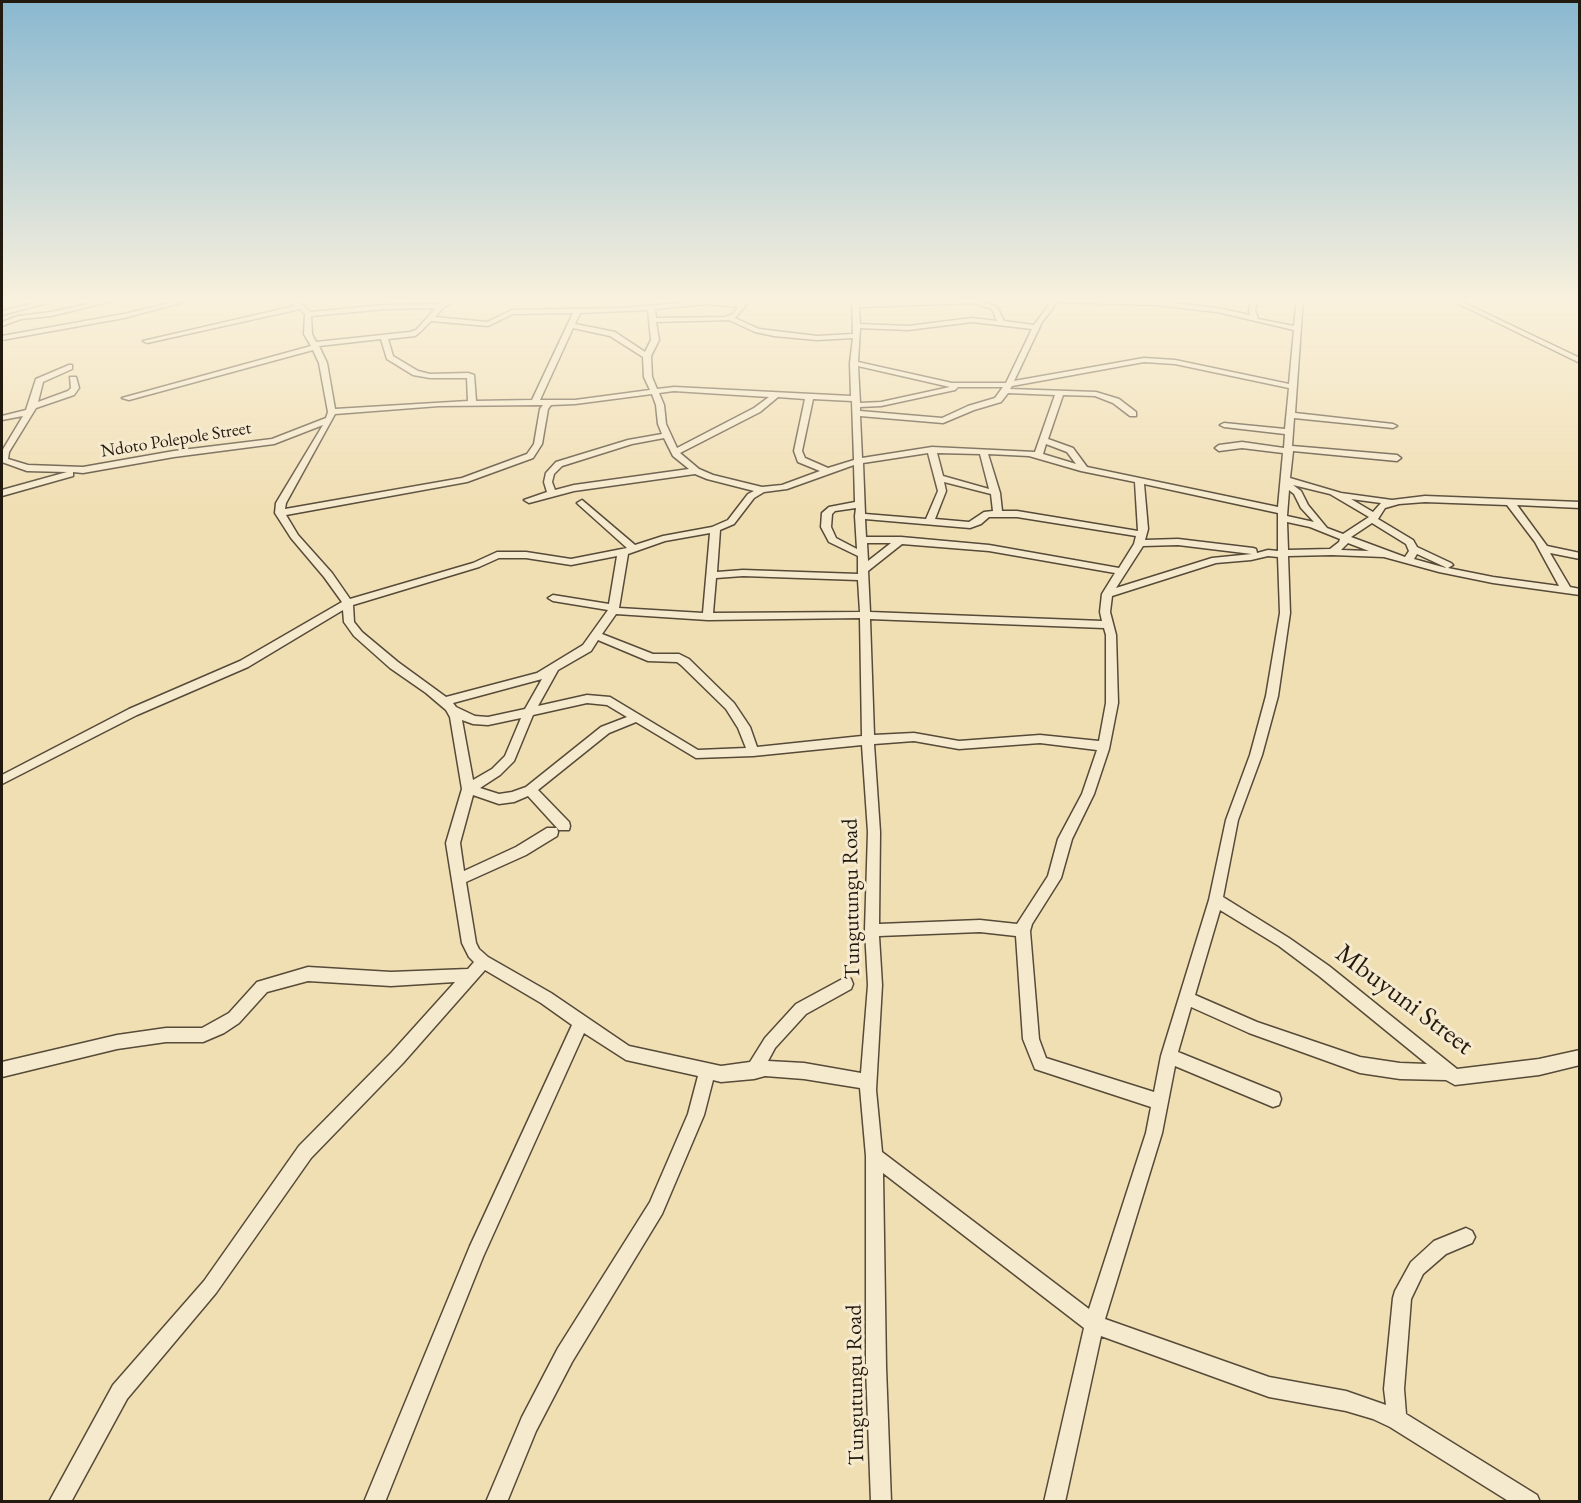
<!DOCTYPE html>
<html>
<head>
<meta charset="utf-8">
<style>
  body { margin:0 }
  #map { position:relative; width:1581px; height:1503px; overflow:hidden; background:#f1dfb4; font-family:"EB Garamond",serif }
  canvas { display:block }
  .frame { position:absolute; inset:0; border:3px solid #22190f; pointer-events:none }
</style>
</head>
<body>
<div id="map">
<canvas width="1581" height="1503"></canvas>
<div class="frame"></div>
</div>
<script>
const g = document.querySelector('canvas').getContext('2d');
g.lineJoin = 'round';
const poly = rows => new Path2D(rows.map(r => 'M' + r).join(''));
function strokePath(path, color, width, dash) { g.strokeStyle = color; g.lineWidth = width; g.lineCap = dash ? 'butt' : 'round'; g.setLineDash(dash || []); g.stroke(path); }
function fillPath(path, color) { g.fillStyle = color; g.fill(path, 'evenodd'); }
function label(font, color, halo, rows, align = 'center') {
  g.font = font + ' "EB Garamond",serif'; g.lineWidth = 6; g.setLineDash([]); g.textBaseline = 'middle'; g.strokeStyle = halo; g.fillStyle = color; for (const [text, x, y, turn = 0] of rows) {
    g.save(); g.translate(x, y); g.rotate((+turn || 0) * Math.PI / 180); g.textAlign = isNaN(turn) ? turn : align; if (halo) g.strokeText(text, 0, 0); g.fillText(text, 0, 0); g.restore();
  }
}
const minor = poly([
  [56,298,65,298,2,315,2,311,56,298],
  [115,298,125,298,51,316,21,319,2,326,2,322,18,316,51,312,115,298],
  [190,298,199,298,124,318,2,340,2,336,124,314,190,298],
  [279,298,287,298,304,306,310,312,385,305,441,304,453,298,460,298,444,307,435,317,487,322,512,310,622,308,703,301,705,298,711,298,711,300,742,303,746,298,752,298,735,318,759,329,817,336,853,334,852,298,858,298,859,303,974,299,997,307,1004,321,1034,325,1047,308,1049,298,1156,301,1217,308,1250,315,1249,310,1252,298,1258,298,1255,310,1258,319,1294,326,1297,298,1303,298,1295,413,1393,424,1397,426,1393,428,1294,418,1292,446,1397,455,1401,458,1397,461,1293,451,1290,478,1341,493,1392,500,1425,496,1580,502,1580,508,1517,505,1547,546,1580,553,1580,559,1550,553,1570,587,1580,589,1580,595,1493,583,1439,572,1384,557,1332,555,1288,556,1290,613,1278,696,1262,755,1238,820,1223,897,1289,938,1329,966,1457,1069,1539,1059,1580,1050,1580,1065,1539,1075,1455,1085,1446,1080,1400,1079,1360,1073,1249,1033,1191,1007,1178,1052,1279,1093,1281,1099,1279,1105,1273,1107,1175,1066,1162,1133,1105,1319,1269,1377,1346,1391,1386,1405,1384,1389,1393,1298,1395,1291,1411,1262,1434,1241,1466,1228,1472,1231,1475,1237,1472,1243,1446,1254,1423,1274,1411,1299,1404,1389,1406,1414,1537,1495,1540,1502,1510,1502,1390,1427,1373,1419,1346,1411,1269,1397,1101,1336,1065,1502,1044,1502,1084,1328,883,1173,886,1367,891,1502,871,1502,866,1367,866,1156,860,1088,804,1079,765,1076,754,1079,721,1082,713,1080,704,1115,662,1214,572,1362,536,1431,507,1502,486,1502,522,1417,558,1348,650,1202,688,1114,698,1076,626,1060,584,1033,483,1257,385,1502,364,1502,470,1246,572,1025,541,1003,485,970,403,1063,311,1158,216,1293,127,1399,71,1502,49,1502,113,1385,204,1281,299,1146,391,1053,455,982,391,986,308,981,267,992,239,1023,224,1033,203,1042,166,1042,117,1049,2,1077,2,1062,117,1035,166,1028,202,1028,229,1013,257,982,308,967,391,972,468,969,474,962,469,957,462,943,446,843,462,789,450,717,446,710,426,693,390,668,354,636,344,622,343,610,248,667,137,715,2,784,2,775,129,709,240,661,342,602,324,577,291,538,275,513,276,503,323,425,274,444,174,457,83,473,73,472,73,476,2,496,2,490,67,472,27,471,2,462,2,451,23,416,2,420,2,416,26,410,36,379,69,365,72,365,72,369,43,382,38,402,68,391,71,388,70,377,76,377,79,388,74,395,36,408,9,452,8,459,28,465,83,467,174,451,272,439,326,418,328,412,319,363,313,350,129,400,122,398,311,346,304,334,305,314,300,309,147,343,143,341,295,306,279,298],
  [1055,302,1156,305,1217,312,1294,330,1289,384,1175,360,1144,358,1014,381,1042,322,1053,308,1055,302],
  [973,303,992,309,997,321,972,318,908,326,860,324,859,307,973,303],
  [707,304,738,307,733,314,725,317,656,318,655,309,707,304],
  [436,308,416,330,410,332,316,342,312,334,311,316,385,309,436,308],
  [648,310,651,340,645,352,615,332,575,324,580,313,648,310],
  [573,313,532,400,476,401,474,375,468,373,430,374,418,371,393,356,388,339,415,336,420,332,431,321,488,326,513,314,573,313],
  [729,320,755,332,774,336,817,340,853,338,850,363,851,396,674,387,657,389,652,377,651,356,659,340,656,322,729,320],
  [972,322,1032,329,1006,383,952,383,858,362,860,328,908,330,972,322],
  [573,328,610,336,643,357,644,377,650,390,575,400,540,400,573,328],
  [381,339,387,359,413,375,430,378,467,378,468,401,335,409,327,363,319,346,381,339],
  [1144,362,1175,364,1289,388,1285,429,1224,423,1220,425,1224,427,1285,434,1284,448,1242,442,1219,445,1215,448,1219,451,1242,448,1283,453,1278,507,1087,467,1073,448,1048,439,1063,395,1095,396,1113,403,1130,416,1136,416,1136,412,1119,399,1096,392,1010,389,1012,386,1144,362],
  [858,366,950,387,881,402,860,403,858,366],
  [958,387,1003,387,995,398,968,406,942,418,860,411,860,407,881,406,955,390,958,387],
  [674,391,769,397,754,408,677,448,666,424,664,405,659,393,674,391],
  [1008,393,1055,395,1035,452,932,447,862,458,860,416,943,423,974,410,1001,402,1008,393],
  [652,394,656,405,658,424,662,434,628,440,556,462,546,473,544,482,547,492,524,500,529,503,574,491,695,474,707,479,754,491,748,494,728,520,712,527,663,536,635,545,582,500,577,503,579,505,627,548,571,559,526,552,497,552,473,563,350,599,332,573,298,535,286,515,467,482,533,458,542,444,548,409,551,405,575,404,652,394],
  [778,397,805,399,794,451,798,462,820,471,782,485,762,487,713,475,699,469,680,453,760,412,778,397],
  [813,399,852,401,854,460,828,468,805,458,802,451,813,399],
  [543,405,540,409,534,444,527,454,462,478,285,509,286,503,335,414,439,406,543,405],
  [664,438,673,456,689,469,574,485,555,490,552,482,554,474,562,466,632,444,664,438],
  [1046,444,1067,452,1076,464,1043,454,1046,444],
  [928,453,938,491,926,519,865,514,863,463,928,453],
  [937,453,980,454,989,489,943,476,937,453],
  [988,454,1029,456,1081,471,1135,482,1138,531,1017,511,1002,511,1000,493,988,454],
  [854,465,855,502,829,507,822,513,821,527,829,542,858,556,858,574,743,570,717,572,720,530,734,524,754,498,764,492,787,489,854,465],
  [944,482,991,494,993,511,984,512,969,522,935,519,946,491,944,482],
  [1144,484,1278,513,1278,551,1268,550,1257,553,1256,549,1253,548,1178,539,1145,540,1148,529,1144,484],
  [1293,485,1330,494,1369,517,1343,534,1327,528,1308,505,1301,491,1293,485],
  [1289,490,1294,494,1301,508,1314,522,1287,516,1289,490],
  [1351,499,1381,503,1373,512,1351,499],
  [1425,502,1507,505,1535,542,1559,586,1493,577,1448,568,1453,565,1451,563,1417,547,1413,540,1378,519,1385,508,1399,504,1425,502],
  [856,508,855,516,857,549,836,538,831,527,832,514,835,511,856,508],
  [989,517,1017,517,1136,536,1134,544,1119,568,989,545,901,537,866,537,865,519,970,528,981,524,989,517],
  [1287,522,1310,527,1340,539,1339,542,1330,549,1288,550,1287,522],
  [1372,523,1406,544,1409,551,1405,557,1351,537,1372,523],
  [710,533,703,613,619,608,628,554,665,541,710,533],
  [867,543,891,543,868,561,867,543],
  [1348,543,1369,551,1341,550,1348,543],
  [902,544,989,551,1115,573,1102,594,1100,612,1102,621,870,612,868,571,902,544],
  [1178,545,1252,554,1212,558,1116,588,1143,546,1178,545],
  [1417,554,1445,567,1446,568,1414,559,1417,554],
  [617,556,609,604,553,595,548,598,553,601,608,610,583,645,537,673,446,697,398,662,362,632,354,622,353,605,479,567,499,558,526,558,571,565,617,556],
  [1268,556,1278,557,1280,613,1266,696,1250,755,1226,820,1209,900,1161,1056,1154,1092,1046,1058,1039,1039,1030,931,1032,924,1061,878,1072,839,1094,794,1109,749,1118,703,1116,635,1110,612,1112,596,1216,563,1251,560,1268,556],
  [743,576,858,580,860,612,713,613,716,578,743,576],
  [616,614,708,620,860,618,862,736,757,747,750,727,734,703,689,659,679,654,653,654,602,634,616,614],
  [870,619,1104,628,1106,635,1106,703,1099,741,1040,735,959,741,914,733,874,735,870,619],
  [598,640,648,661,677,662,681,665,726,709,738,728,746,748,698,750,610,697,587,695,538,706,558,670,591,651,598,640],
  [542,679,525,709,488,717,475,716,456,707,453,703,542,679],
  [587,703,607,705,627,717,601,727,526,787,512,792,499,794,480,788,500,775,514,761,533,715,587,703],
  [521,718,505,756,492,769,473,780,462,720,473,724,488,725,521,718],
  [636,722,696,758,753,756,862,745,868,832,865,930,868,985,861,1073,804,1063,768,1061,775,1048,806,1014,851,989,853,984,851,979,846,977,796,1004,765,1038,750,1062,721,1066,629,1046,551,993,488,957,479,949,476,943,466,882,526,855,557,836,558,832,557,828,547,828,516,847,464,871,460,843,473,795,499,804,514,802,528,796,559,830,569,830,570,826,569,822,538,790,609,733,636,722],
  [914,741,959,749,1040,743,1097,750,1082,794,1058,839,1048,876,1017,924,980,920,879,924,880,832,874,744,914,741],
  [1220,910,1279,946,1319,976,1427,1064,1400,1063,1360,1057,1257,1022,1195,995,1220,910],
  [980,932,1016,936,1023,1039,1035,1069,1151,1107,1146,1133,1089,1309,882,1152,876,1090,882,985,879,936,980,932],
  [1447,298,1454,298,1580,358,1580,363,1447,298]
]);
strokePath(minor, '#564a38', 3);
fillPath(minor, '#f6eace');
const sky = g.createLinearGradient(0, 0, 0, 508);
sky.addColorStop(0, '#89b8d0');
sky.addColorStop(0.59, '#f9f1dd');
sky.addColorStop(1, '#f9f1dd00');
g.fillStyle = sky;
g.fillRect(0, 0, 1581, 508);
label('18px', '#22190f', '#f6eace', [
  ["Ndoto Polepole Street",176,440,-9]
]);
label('22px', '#22190f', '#f6eace', [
  ["Tungutungu Road",852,899,-91],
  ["Tungutungu Road",856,1385,-91]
]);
label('27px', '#22190f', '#f6eace', [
  ["Mbuyuni Street",1404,1000,37]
]);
</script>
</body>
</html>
